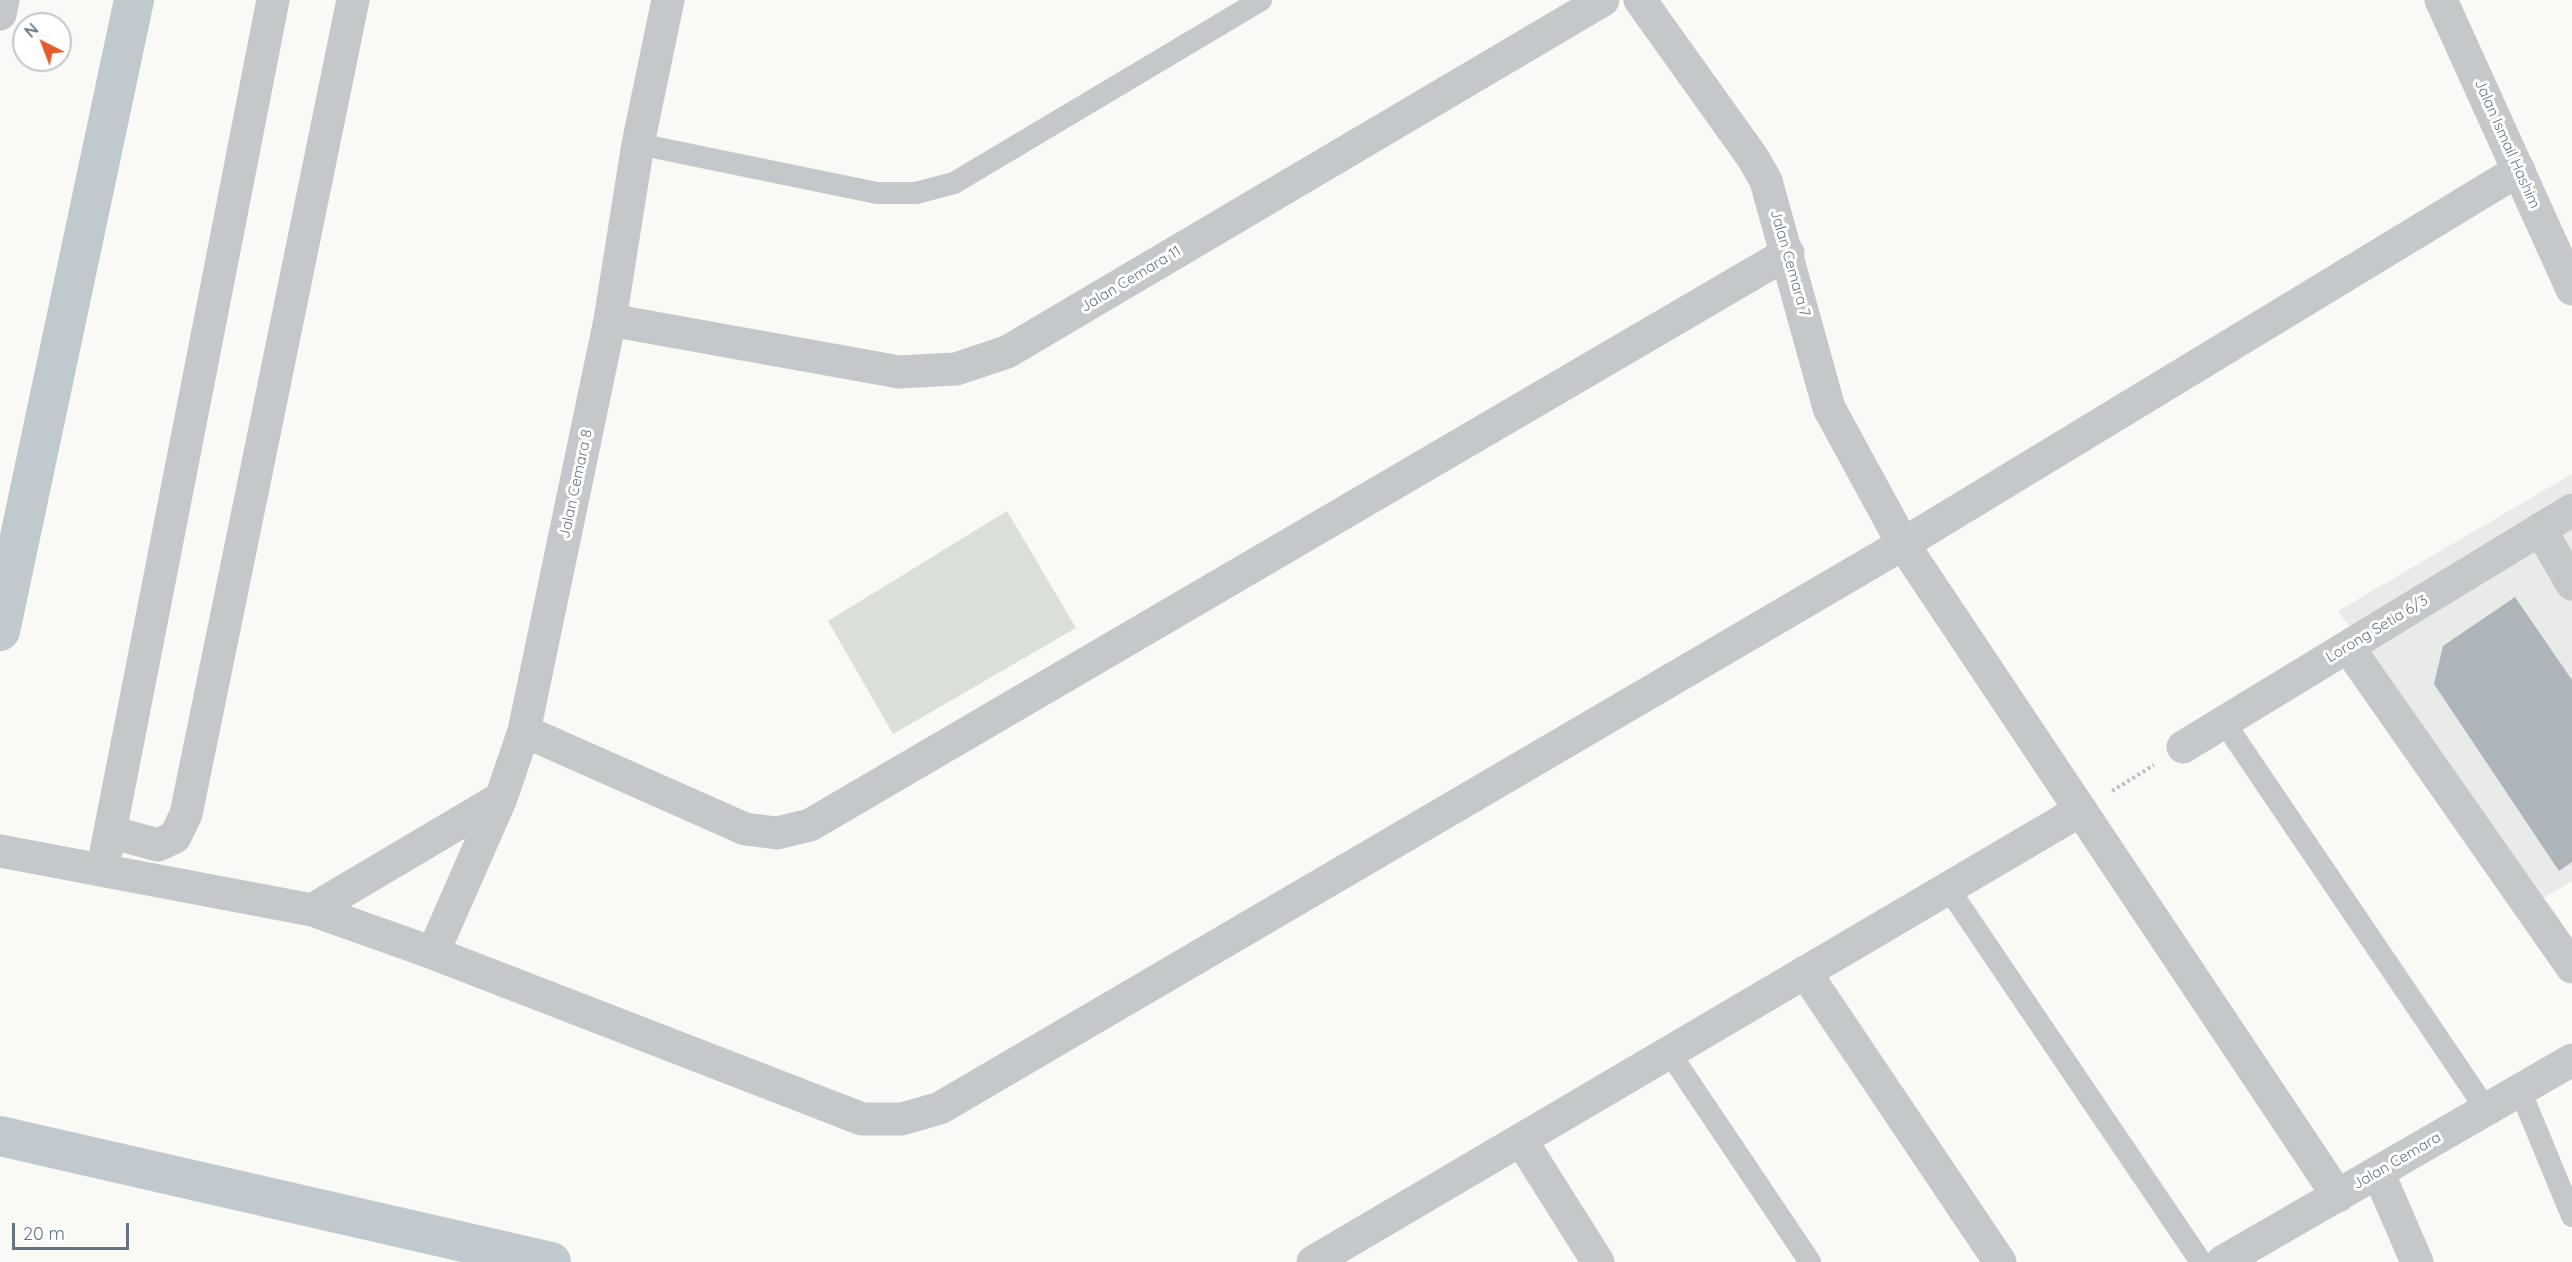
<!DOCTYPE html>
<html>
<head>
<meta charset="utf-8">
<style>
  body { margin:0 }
  #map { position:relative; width:2572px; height:1262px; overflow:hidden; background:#f9f9f6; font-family:Quicksand,sans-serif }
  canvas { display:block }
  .north { position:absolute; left:12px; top:12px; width:60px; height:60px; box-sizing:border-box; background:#fff; border:2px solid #c1c7cd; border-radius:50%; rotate:318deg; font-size:16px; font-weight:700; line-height:24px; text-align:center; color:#647481 }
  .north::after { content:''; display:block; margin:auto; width:21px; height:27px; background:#e35a2c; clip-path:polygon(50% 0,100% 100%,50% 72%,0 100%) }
  .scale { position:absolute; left:12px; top:1223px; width:117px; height:27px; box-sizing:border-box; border:3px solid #647481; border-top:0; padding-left:8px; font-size:18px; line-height:21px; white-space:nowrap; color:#647481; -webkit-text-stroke:4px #fff; paint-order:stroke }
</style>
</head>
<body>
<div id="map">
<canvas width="2572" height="1262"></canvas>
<div class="north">N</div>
<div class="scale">20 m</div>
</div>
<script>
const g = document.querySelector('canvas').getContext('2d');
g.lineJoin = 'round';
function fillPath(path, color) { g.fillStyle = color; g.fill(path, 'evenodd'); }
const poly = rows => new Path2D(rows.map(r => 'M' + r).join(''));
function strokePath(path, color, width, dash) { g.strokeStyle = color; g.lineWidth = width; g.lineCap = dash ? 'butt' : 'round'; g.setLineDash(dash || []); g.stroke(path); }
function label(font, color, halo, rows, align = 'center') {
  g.font = font + ' Quicksand,sans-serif'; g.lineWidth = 6; g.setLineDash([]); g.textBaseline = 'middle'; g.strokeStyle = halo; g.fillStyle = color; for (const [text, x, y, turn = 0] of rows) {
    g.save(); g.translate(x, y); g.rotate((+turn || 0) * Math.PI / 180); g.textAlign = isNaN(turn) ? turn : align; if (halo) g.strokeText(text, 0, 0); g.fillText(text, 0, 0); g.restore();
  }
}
fillPath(poly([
  [2572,474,2572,881,2544,898,2338,611]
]), '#e9ebe9');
fillPath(poly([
  [1007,511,1076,628,893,734,828,621]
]), '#dae0d7');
strokePath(poly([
  [0,631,134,0],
  [0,1136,551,1262]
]), '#bfc9ce', 40);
fillPath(poly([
  [2515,597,2572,680,2572,862,2559,871,2434,684,2443,646]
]), '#adb5bb');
strokePath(poly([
  [2112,791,2154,765]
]), '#bec0c3', 4, [3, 3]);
strokePath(poly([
  [638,144,877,193,916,193,954,183,1261,0],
  [2224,722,2486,1109],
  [1948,888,2201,1262],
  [1669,1052,1810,1262],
  [2520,1090,2572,1216]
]), '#c4c8cb', 22);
strokePath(poly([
  [1640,0,1753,158,1766,181,1829,408,1903,544,2338,1196],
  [610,320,899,372,956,369,1007,352,1603,0],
  [2540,529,2572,584],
  [2348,647,2572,967],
  [524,731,745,829,777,833,810,825,1788,253],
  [2183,747,2572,510],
  [110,832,158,845,175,837,186,814,353,0],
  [0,851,312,910,433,953,862,1119,902,1119,940,1108,1903,544,2519,170],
  [106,852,273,0],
  [312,910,501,798],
  [433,953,501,798,524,731,610,320,638,144,668,0],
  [1805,972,2000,1262],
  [1521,1140,1598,1262],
  [2378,1172,2417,1262],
  [1313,1262,2081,810],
  [2222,1262,2572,1060]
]), '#c4c8cb', 33);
strokePath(poly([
  [2441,0,2572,289],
  [0,14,3,0]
]), '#c4c8cb', 33);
label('15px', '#647481', '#fff', [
  ["Jalan Ismail Hashim",2507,144,66],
  ["Jalan Cemara 7",1790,263,74],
  ["Jalan Cemara 11",1131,279,-31],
  ["Jalan Cemara 8",576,484,-78],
  ["Lorong Setia 6/3",2377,629,-31],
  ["Jalan Cemara",2397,1161,-30]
]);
</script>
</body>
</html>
